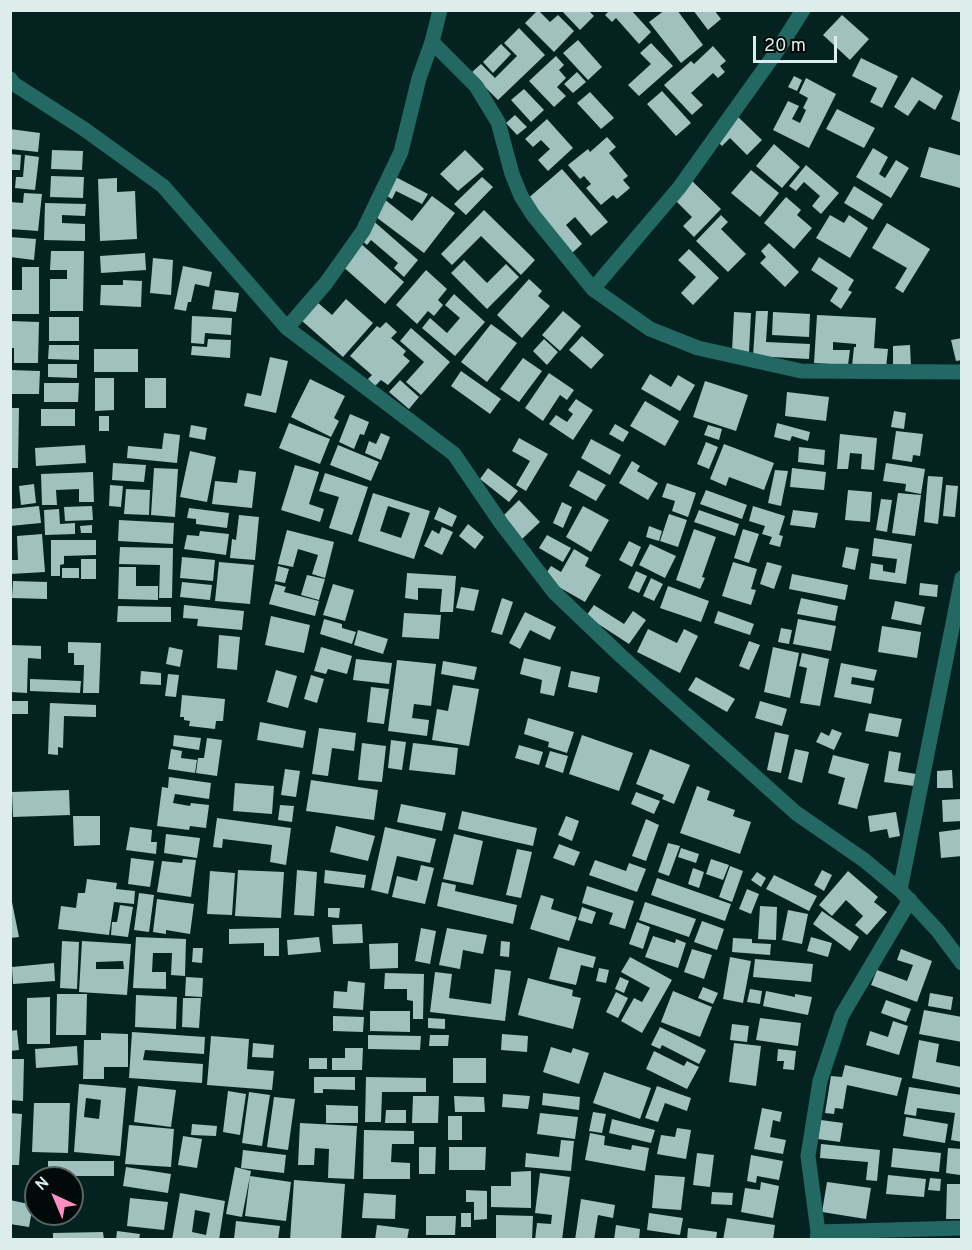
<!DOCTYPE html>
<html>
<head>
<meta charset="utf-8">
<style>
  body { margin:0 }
  #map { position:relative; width:972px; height:1250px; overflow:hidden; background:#042320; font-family:Overpass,sans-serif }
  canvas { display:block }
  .frame { position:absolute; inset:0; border:12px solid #dcedeb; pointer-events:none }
  .north { position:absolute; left:24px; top:1166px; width:60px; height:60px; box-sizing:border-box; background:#020a09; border:2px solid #596563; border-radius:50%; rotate:316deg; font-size:16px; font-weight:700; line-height:24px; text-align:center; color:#dcedeb }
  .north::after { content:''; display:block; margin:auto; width:21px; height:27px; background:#fc8fc2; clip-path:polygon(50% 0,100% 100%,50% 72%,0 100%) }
  .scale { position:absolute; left:753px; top:36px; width:84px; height:27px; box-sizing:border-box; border:3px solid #dcedeb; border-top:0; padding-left:8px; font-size:18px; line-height:21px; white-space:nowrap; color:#dcedeb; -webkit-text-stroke:4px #020a09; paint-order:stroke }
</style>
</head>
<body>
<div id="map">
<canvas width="972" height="1250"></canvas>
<div class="frame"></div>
<div class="north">N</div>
<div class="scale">20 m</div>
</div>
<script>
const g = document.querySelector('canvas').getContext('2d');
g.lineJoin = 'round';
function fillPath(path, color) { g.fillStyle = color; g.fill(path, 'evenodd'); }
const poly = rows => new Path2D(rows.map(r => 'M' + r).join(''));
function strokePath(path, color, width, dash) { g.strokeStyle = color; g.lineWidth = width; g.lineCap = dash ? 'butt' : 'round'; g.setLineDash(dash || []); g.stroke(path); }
fillPath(poly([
  [538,10,550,22,558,15,574,31,554,52,525,23],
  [561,10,588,10,594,16,580,30],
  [610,10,631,10,651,32,639,44,616,18,612,22,605,15],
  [665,10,677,10,703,45,681,63,649,22],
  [693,10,714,10,721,19,708,30],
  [842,15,869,39,850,60,823,35],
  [519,28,545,55,498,100,471,73,481,64,495,78,517,56,504,43],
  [578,40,602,67,588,80,563,53],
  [651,43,673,66,639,96,628,85,651,64,640,53],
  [501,44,511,54,493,73,483,62],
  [713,46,726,61,720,66,725,72,718,78,713,73,691,93,703,105,692,115,664,85,691,61,694,64],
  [556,56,564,65,559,70,566,78,557,87,566,96,554,107,529,81],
  [861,58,898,76,882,108,870,102,877,88,852,76],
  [577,72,586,82,573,93,564,84],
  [794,76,802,80,797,91,788,87],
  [912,77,943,96,935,110,919,100,908,116,894,107],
  [806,78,836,94,809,148,773,130,788,101,799,106,792,119,800,123,806,110,803,108,808,98,799,93],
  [961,86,962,86,962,123,951,119],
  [524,89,544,110,531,122,511,100],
  [662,91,691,123,676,136,647,104],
  [590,92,614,118,601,129,577,103],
  [837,109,875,128,864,148,826,129],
  [735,114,762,140,747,155,730,138,722,146,713,137],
  [515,115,527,127,517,135,506,123],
  [547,119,573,148,548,171,538,160,550,149,541,140,533,147,525,139],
  [10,129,40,133,38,152,10,149],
  [607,137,616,147,609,153,628,176,623,180,630,188,617,199,613,195,601,205,586,188,591,184,584,176,580,179,568,165,588,149,590,152],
  [774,144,800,167,782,188,756,166],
  [929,147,962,156,960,188,920,177],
  [873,148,888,157,879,174,885,178,896,160,909,168,891,198,856,177],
  [52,150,83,151,82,170,51,169],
  [465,150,484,169,458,191,440,174],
  [10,154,21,155,20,170,10,170],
  [25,155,39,157,35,190,15,188,16,177,23,177],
  [806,165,839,193,821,214,812,206,820,196,804,182,796,191,789,186],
  [562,169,608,222,591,236,575,217,566,225,582,244,572,253,526,200],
  [751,170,779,193,760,217,731,193],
  [392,175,428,194,422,204,396,191,392,199,382,193],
  [51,176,84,177,83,198,50,197],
  [482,177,493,187,466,215,454,204],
  [117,178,117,192,135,191,137,239,100,241,98,179],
  [690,179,721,209,694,237,683,226,692,217,672,197],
  [854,186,883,204,873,220,844,203],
  [24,193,42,194,38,231,10,229,10,202,23,203],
  [432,196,455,213,424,253,372,214,384,199,412,221],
  [786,197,801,210,797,215,812,228,794,249,764,223],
  [45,203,86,204,85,216,62,215,62,223,85,224,85,241,44,240],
  [484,210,535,260,521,275,481,236,452,265,441,254],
  [721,215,728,222,721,229,746,254,728,272,696,241],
  [830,215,844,223,849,215,868,228,850,258,816,238],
  [370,218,418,260,404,277,394,268,398,263,371,240,367,245,355,234],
  [887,223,930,249,903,293,895,288,907,268,872,248],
  [10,237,36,239,34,260,10,257],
  [359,242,404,282,385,304,340,264],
  [769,243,799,272,785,287,760,263,766,257,761,251],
  [689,249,719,278,693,305,681,293,696,277,678,260],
  [51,251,84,251,83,311,50,311,50,279,67,279,67,270,50,270],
  [145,253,146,270,101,273,100,256],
  [819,257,854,280,848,290,852,292,841,309,830,301,838,288,811,270],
  [153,258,173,260,171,295,150,293],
  [464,260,487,283,506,264,519,277,487,309,451,273],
  [183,266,212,272,209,287,195,284,191,302,188,302,186,311,174,309],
  [22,267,39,267,39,314,10,314,10,290,22,290],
  [426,270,447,289,438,300,443,305,434,316,428,311,417,324,396,305],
  [529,279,542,291,538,296,550,306,522,338,497,315],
  [123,280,142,281,141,307,100,305,101,285,123,285],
  [215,290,239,293,236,312,212,309],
  [454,294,485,322,455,356,422,328,430,318,447,333,460,318,445,305],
  [346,299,373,323,343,357,301,320,317,302,332,315],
  [563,311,581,326,560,351,542,335],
  [756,311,768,311,766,342,810,344,809,359,753,356],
  [734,312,751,313,749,352,732,351],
  [773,312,810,314,809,337,772,335],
  [817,315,876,318,874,348,888,349,886,368,852,366,854,347,856,347,856,344,833,342,833,350,850,350,848,365,814,363],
  [192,316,232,318,231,335,205,333,204,344,191,343],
  [49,317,79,317,79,341,49,341],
  [10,321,39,322,38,363,14,363,14,348,10,348],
  [386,322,397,332,391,338,406,351,403,355,410,361,388,385,381,380,375,386,368,379,372,375,350,356,377,326,380,328],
  [491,324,517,343,487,382,461,362],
  [411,328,450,362,421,395,406,382,424,362,400,341],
  [582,336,604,355,591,369,569,350],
  [962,338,962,360,956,361,951,340],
  [208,339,231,340,230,358,191,355,192,346,207,347],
  [544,339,558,352,547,365,533,351],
  [49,345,79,345,79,360,48,359],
  [910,345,911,367,893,368,893,346],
  [94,349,138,349,138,372,94,372],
  [270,357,288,361,276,413,244,406,247,393,261,396],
  [523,358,542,371,519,402,500,389],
  [48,364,77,364,77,378,48,377],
  [10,370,40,371,39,394,10,394],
  [461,371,501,399,490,414,451,386],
  [549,373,574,390,567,400,560,395,543,421,525,408],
  [650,374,671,387,678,375,695,385,680,411,641,389],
  [95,378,114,378,114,410,95,411],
  [145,378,166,378,166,408,145,408],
  [310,379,345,396,334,418,339,421,331,437,291,417],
  [400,380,419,397,409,409,389,392],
  [705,381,748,395,736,431,693,417],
  [44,383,79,383,78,402,44,402],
  [787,392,829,397,826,421,785,416],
  [576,399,593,410,573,440,549,424,556,415,567,422,573,414,568,410],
  [645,401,679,421,665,446,630,426],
  [10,408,19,408,18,468,10,468],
  [41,409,75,409,75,426,41,426],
  [894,411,906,413,904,429,891,427],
  [350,414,369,422,364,435,360,434,354,449,339,442],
  [99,416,109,416,109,431,99,431],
  [289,423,330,439,320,464,279,448],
  [777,423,810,432,808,441,792,436,790,441,774,437],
  [615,424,629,432,623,442,609,434],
  [191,425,207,428,205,440,189,437],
  [708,425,722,429,719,440,704,435],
  [896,431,923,434,920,456,913,455,912,462,892,459],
  [164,433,180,435,177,463,127,458,128,446,162,449],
  [381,433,390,437,381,460,365,453,369,441,376,444],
  [840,434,877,438,874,470,861,469,862,454,850,453,848,469,837,469],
  [519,438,548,454,526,491,516,485,530,461,512,451],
  [591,439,621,455,610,475,581,458],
  [706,442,718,447,709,469,697,464],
  [724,444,774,463,764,490,729,477,726,486,710,479],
  [85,445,86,463,36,466,35,448],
  [338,445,379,462,371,481,330,465],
  [799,447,825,450,824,465,798,462],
  [190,451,216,457,207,502,180,497],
  [632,461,640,466,637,471,658,483,648,500,619,483],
  [113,463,146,465,144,482,112,480],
  [886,463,925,469,921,494,905,491,906,484,883,481],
  [295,465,319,472,309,504,324,509,320,522,281,510],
  [154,468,178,469,175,517,151,515],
  [488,468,518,491,509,502,480,479],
  [792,468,826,472,824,490,790,487],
  [239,470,256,472,252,508,212,504,215,481,237,483],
  [578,470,606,485,596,501,569,486],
  [775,470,788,471,781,506,768,503],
  [93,472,94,502,79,502,79,489,56,490,57,505,42,505,41,474],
  [325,473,368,487,352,535,329,528,339,497,319,491],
  [928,476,943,477,938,524,924,522],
  [667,483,696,493,688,517,672,511,675,501,662,497],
  [34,484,36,503,21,505,19,486],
  [110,485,123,486,121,507,109,506],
  [946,485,958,486,955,517,943,516],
  [126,489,150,490,149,515,124,514],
  [706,490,747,505,742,519,700,504],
  [848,490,872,492,870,522,845,520],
  [373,493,430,511,414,559,358,541],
  [388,506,410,513,401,538,380,531],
  [898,493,921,495,915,536,892,533],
  [881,499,892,500,887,532,876,530],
  [519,500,540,522,522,539,502,517],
  [562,502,572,507,563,528,553,523],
  [39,506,41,523,10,526,10,509],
  [92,506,93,520,65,521,64,507],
  [583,506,609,520,591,552,566,537],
  [753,506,785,516,779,535,783,536,780,547,769,544,772,537,762,534,765,526,749,521],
  [439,507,457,516,452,527,434,519],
  [189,508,229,513,227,528,196,524,196,519,187,518],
  [59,509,60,524,75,523,75,534,45,535,44,510],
  [699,510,739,524,735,536,694,522],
  [793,510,818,513,815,528,790,525],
  [669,514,687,520,678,547,660,541],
  [239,515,259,517,255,560,230,558,232,539,236,540],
  [119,520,174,523,173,544,118,541],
  [468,524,484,537,475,549,459,536],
  [92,525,92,533,81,533,80,526],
  [649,526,662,531,659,541,646,537],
  [442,527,453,532,442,555,424,546,432,530,439,534],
  [694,529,716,537,702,577,705,578,700,589,676,580],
  [743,529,759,534,749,563,734,558],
  [287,530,334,542,325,578,312,574,318,555,298,549,293,567,278,564],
  [200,531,229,534,226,555,184,549,187,535,199,536],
  [42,534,45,572,10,574,10,560,18,560,17,536],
  [547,535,571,548,563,562,539,548],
  [874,538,912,544,906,584,869,579,871,563,883,565,883,571,895,573,897,559,872,556],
  [51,540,96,540,96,555,64,556,64,564,60,565,60,576,51,576],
  [629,541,641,547,632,567,619,560],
  [650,544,676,556,665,578,639,565],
  [120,547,173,548,172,598,159,598,160,565,119,564],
  [846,547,859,549,855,570,842,567],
  [574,549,589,558,585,566,601,575,585,602,543,578,551,566,561,572],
  [182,557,215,560,213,581,180,578],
  [81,559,96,559,96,579,81,579],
  [219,562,254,565,250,604,215,601],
  [733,562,757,569,751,589,756,590,751,605,722,596],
  [767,562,782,566,774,589,760,584],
  [278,566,289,569,285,583,275,581],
  [119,567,136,567,136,586,158,586,158,600,118,599],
  [62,568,79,568,79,578,62,578],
  [636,571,647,576,639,593,628,588],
  [407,573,456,576,453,612,440,612,442,589,418,588,418,600,405,598],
  [792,574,848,585,845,600,789,589],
  [307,575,325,579,319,600,301,595],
  [651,578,663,584,654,601,643,596],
  [13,581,47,582,47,599,12,598],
  [182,582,212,585,210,600,180,597],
  [920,583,938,585,937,597,919,595],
  [275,584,286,587,284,592,319,601,315,616,269,604],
  [333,584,354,590,345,621,323,615],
  [668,586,709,601,701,622,660,608],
  [461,587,479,590,474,611,456,608],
  [502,598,513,602,502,635,491,632],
  [801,598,838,606,835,621,797,614],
  [895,601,925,607,921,625,891,619],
  [184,605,244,611,242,630,197,626,198,619,183,618],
  [594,605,624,624,633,611,646,620,629,644,586,616],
  [118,606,171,607,171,622,117,622],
  [718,611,754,624,750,635,714,623],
  [525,612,556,627,550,640,530,630,520,649,509,643],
  [404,613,441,615,439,639,402,637],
  [271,616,310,625,304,653,265,645],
  [324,619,342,624,342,628,356,632,352,644,320,634],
  [798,619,836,626,831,651,793,644],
  [882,626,921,632,917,658,878,652],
  [781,628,792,630,789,644,778,642],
  [648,629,677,643,684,629,698,636,680,673,637,652],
  [358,630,388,639,383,654,354,645],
  [219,635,240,637,237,670,217,668],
  [749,641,760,645,749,670,739,666],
  [68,642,101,643,99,693,83,693,84,665,74,665,74,653,68,653],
  [10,645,41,646,41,659,28,658,27,693,10,692],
  [169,647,183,650,180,667,166,664],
  [321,647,352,656,347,674,328,669,326,674,314,671],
  [773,647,799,653,790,698,764,692],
  [802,653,829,659,820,706,800,703,807,668,799,666],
  [524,658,561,667,554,696,540,693,542,680,520,674],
  [356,659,392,663,389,684,353,680],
  [397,660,436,664,431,706,414,704,412,718,429,720,427,736,388,731],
  [443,661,477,667,474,680,441,674],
  [841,663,877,670,874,681,852,677,851,684,874,688,871,704,834,697],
  [276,670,297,676,288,708,267,702],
  [141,671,161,673,161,685,140,684],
  [571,671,600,677,597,693,568,687],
  [168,674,179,675,176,697,165,696],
  [311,675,324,679,317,703,304,699],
  [696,677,735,699,727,712,688,690],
  [30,679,81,681,80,693,30,691],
  [453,685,479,689,469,746,432,740,437,709,448,711],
  [371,687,389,689,384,724,367,722],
  [182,695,225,699,223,721,216,721,215,729,189,726,190,721,184,720,184,717,180,717],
  [10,701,28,701,28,714,10,714],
  [760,701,787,709,782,726,755,718],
  [50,703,96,705,96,717,64,716,63,748,58,747,58,755,48,754],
  [869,713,902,719,898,737,865,731],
  [528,718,574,732,567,753,548,747,549,742,524,734],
  [260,722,306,731,303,748,257,740],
  [319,728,356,733,354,751,332,748,328,776,312,774],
  [832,729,842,733,834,750,816,742,821,732,829,736],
  [775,732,789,735,781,773,767,770],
  [174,735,201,738,199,750,173,746],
  [582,735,633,753,619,791,569,774],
  [207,738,222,740,217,776,196,773,198,758,204,758],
  [391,740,406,742,402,770,388,768],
  [362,743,386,746,382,782,358,780],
  [413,743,458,748,455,775,409,770],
  [519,745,543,752,539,765,515,758],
  [171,749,182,751,181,758,197,760,195,773,168,769],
  [650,749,690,765,674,804,662,799,664,795,636,784],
  [795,749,809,752,802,783,788,779],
  [550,751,568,756,563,773,545,767],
  [889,751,901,753,898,771,916,774,914,786,884,782],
  [833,755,869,764,857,809,838,804,845,778,828,773],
  [285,769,300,771,296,797,281,795],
  [952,770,953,788,937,788,937,771],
  [169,777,211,783,209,799,175,794,173,803,190,806,191,803,209,805,206,828,190,826,189,830,157,826,162,787,168,788],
  [311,780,378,790,374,820,306,811],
  [235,783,274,786,272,814,233,811],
  [697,786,710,791,707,800,735,810,733,816,751,822,740,854,680,833],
  [69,790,70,815,13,817,12,792],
  [636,792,660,801,654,814,631,804],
  [962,799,962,821,943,822,942,800],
  [401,804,446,813,442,831,397,822],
  [280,805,294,806,292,822,278,820],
  [462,811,537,828,533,846,458,829],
  [896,812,900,836,889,838,887,829,870,832,868,816],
  [73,816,100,816,100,845,74,846],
  [566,816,579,821,572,841,558,835],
  [217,818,291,828,286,865,270,862,272,845,223,839,222,848,213,847],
  [646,819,659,825,646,861,632,856],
  [336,826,375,836,368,861,330,852],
  [130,827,152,830,151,842,157,842,156,854,126,850],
  [385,827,436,839,430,863,397,856,388,894,371,890],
  [962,829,962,856,941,858,939,832],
  [166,834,200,838,197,858,164,853],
  [454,834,483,841,473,885,443,879],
  [668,843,680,846,669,876,658,872],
  [559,844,580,852,574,866,553,858],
  [681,848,699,854,696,863,678,857],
  [517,849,532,852,521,898,506,895],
  [131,858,154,861,150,887,128,884],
  [183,859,196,860,191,897,157,892,162,861,182,863],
  [711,859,729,865,723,880,706,874],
  [595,860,626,871,629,863,646,869,637,892,589,875],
  [421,865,434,868,425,904,392,897,397,876,417,881],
  [730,866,743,871,732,902,719,897],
  [693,868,704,872,699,888,688,884],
  [238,870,284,872,281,918,235,916],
  [297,870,317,872,314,916,294,915],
  [325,870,366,875,364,888,324,883],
  [822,870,832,875,824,891,814,885],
  [210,871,235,873,232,915,207,914],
  [848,871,878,897,874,902,887,912,867,935,855,925,863,916,846,900,832,916,819,905],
  [757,872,766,878,761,887,751,880],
  [774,875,817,896,809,911,766,889],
  [657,878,731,904,725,921,651,895],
  [87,879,117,883,116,889,135,891,134,904,114,902,109,935,58,929,61,906,76,908,78,893,85,893],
  [442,882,456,885,455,891,517,905,513,924,437,906],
  [587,886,634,901,625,929,609,924,613,913,582,903],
  [747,889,759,894,751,914,739,909],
  [10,892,19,937,10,938],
  [139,893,154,895,149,932,134,930],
  [541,895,554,899,551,909,577,917,569,941,530,929],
  [157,899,194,904,190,934,166,930,166,934,153,932],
  [645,902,696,919,689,937,639,920],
  [120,905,133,907,128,937,111,935,112,922,117,922],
  [760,906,777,907,776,940,758,939],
  [582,907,596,912,592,924,578,920],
  [328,908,340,908,339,918,328,917],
  [788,910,808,914,802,944,782,940],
  [822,911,859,937,850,951,813,924],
  [702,921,724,929,717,950,694,942],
  [637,922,650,927,643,949,629,944],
  [362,924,363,943,333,944,332,925],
  [279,928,279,956,264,956,264,943,229,944,229,929],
  [421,928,436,931,430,964,415,961],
  [447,928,487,935,483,954,463,950,460,969,439,965],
  [653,936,675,943,676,939,686,943,678,968,645,957],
  [136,937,186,939,185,976,171,975,172,953,153,953,152,972,166,972,166,989,133,988],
  [319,937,321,952,288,955,287,940],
  [811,937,832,943,828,957,807,951],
  [733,938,752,939,752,943,771,944,770,955,732,952],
  [62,941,79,942,77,989,60,988],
  [82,941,131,944,127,995,79,992],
  [123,961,124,969,96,969,96,962],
  [501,941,510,942,509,957,500,956],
  [398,943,398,968,370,969,369,944],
  [558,947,596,957,593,968,581,965,576,985,549,979],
  [193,948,203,948,202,963,192,962],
  [692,949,712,955,704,979,684,972],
  [901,949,932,961,917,1002,871,985,877,970,907,981,913,965,897,960],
  [630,957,672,980,642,1033,621,1021,634,998,642,1002,650,988,621,972],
  [730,957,751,961,743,1003,723,999],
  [755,959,813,964,811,982,753,977],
  [54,963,55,981,13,984,12,967],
  [599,968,609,970,606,983,596,981],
  [495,969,511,971,505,1021,430,1012,435,972,452,974,449,998,491,1004],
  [385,973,424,974,423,1019,413,1019,413,1001,407,1000,407,989,384,989],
  [186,977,203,978,202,997,185,996],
  [620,977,629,981,624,993,615,989],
  [528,978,573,990,572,996,581,998,573,1029,518,1015],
  [348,981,365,983,363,1010,333,1008,334,991,347,992],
  [703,987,718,993,713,1004,698,998],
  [750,989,762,991,760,1004,747,1002],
  [673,991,712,1007,700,1037,661,1022],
  [766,991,795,997,795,994,812,997,808,1015,763,1006],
  [616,992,628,998,618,1018,606,1012],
  [930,993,953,997,951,1010,928,1006],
  [57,994,87,994,86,1035,56,1035],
  [136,995,177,997,176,1029,135,1027],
  [50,997,50,1044,27,1044,27,998],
  [183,998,201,998,199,1028,182,1027],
  [886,1000,911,1009,906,1022,881,1013],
  [924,1010,962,1017,962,1042,919,1034],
  [370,1011,410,1011,410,1032,370,1031],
  [333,1016,364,1017,363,1032,333,1031],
  [428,1018,445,1019,445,1029,428,1028],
  [760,1018,801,1023,798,1046,756,1040],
  [893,1021,908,1026,899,1055,866,1045,870,1031,888,1037],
  [732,1024,749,1026,747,1042,730,1040],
  [660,1027,706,1050,699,1064,662,1045,660,1049,651,1045],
  [17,1030,19,1050,10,1051,10,1031],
  [132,1032,205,1037,204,1054,145,1050,143,1060,203,1064,202,1083,129,1078],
  [101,1033,128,1034,128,1067,104,1067,104,1079,83,1079,84,1040,101,1040],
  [502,1034,528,1036,527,1052,501,1050],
  [368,1035,421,1036,420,1050,368,1049],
  [430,1035,449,1035,448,1046,429,1046],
  [211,1036,249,1039,247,1069,274,1071,272,1090,207,1085],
  [919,1040,939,1044,936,1062,962,1067,962,1088,912,1078],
  [253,1043,274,1045,273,1058,252,1057],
  [734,1043,761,1046,756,1086,729,1082],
  [77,1046,78,1065,36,1068,35,1049],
  [551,1047,571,1053,573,1048,589,1053,579,1084,543,1072],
  [345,1048,363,1048,362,1070,332,1070,332,1058,345,1058],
  [778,1049,796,1051,794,1070,783,1069,784,1061,777,1061],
  [654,1051,684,1066,687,1061,699,1067,687,1089,646,1069],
  [309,1058,327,1058,327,1069,309,1069],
  [453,1058,486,1058,486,1083,453,1083],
  [10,1059,24,1059,23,1101,10,1100],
  [845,1065,902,1078,897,1096,847,1085,843,1109,835,1108,834,1114,825,1113,831,1076,842,1077],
  [604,1072,651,1088,640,1119,593,1103],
  [314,1077,355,1077,355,1090,323,1089,323,1093,314,1093],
  [366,1077,426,1078,426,1092,382,1092,381,1122,365,1122],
  [79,1084,126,1088,120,1156,74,1152],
  [86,1098,101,1100,99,1119,84,1117],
  [138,1086,176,1090,171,1127,134,1122],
  [657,1086,691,1098,687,1111,665,1103,658,1122,645,1118],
  [909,1087,962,1095,962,1142,951,1140,955,1113,917,1108,916,1116,904,1114],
  [228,1091,246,1094,240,1135,223,1132],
  [249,1092,270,1095,262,1146,242,1143],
  [543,1093,580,1097,579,1110,542,1105],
  [503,1094,530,1096,528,1109,502,1107],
  [413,1096,439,1096,438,1123,412,1123],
  [454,1096,484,1097,485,1112,455,1112],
  [274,1097,295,1099,288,1150,267,1147],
  [34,1103,70,1103,68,1153,32,1152],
  [326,1105,358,1106,358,1123,326,1123],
  [762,1108,782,1112,780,1122,773,1120,770,1137,786,1140,783,1154,754,1149],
  [386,1110,406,1110,406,1123,385,1123],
  [593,1112,606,1114,602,1133,589,1131],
  [10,1113,22,1114,19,1165,10,1165],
  [540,1113,578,1117,575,1139,537,1134],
  [448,1116,462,1116,462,1140,448,1140],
  [906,1117,948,1124,945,1143,903,1136],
  [612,1119,655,1130,651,1143,609,1133],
  [821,1120,843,1123,840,1142,818,1139],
  [300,1123,357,1126,354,1179,328,1178,329,1149,315,1148,314,1165,298,1165],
  [192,1124,217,1126,216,1136,191,1135],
  [129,1125,174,1129,171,1167,125,1164],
  [677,1128,691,1130,686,1159,657,1154,661,1135,675,1137],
  [364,1130,414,1131,414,1144,392,1144,391,1162,410,1163,410,1179,363,1179],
  [590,1133,605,1136,604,1145,631,1150,632,1145,649,1148,645,1171,585,1160],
  [183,1136,202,1139,197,1168,178,1165],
  [561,1140,574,1141,571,1171,525,1167,526,1153,559,1157],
  [821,1144,880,1150,877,1181,866,1180,868,1162,820,1158],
  [419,1147,436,1147,435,1174,419,1174],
  [449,1147,486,1147,485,1170,449,1170],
  [893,1148,941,1153,939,1172,891,1167],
  [948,1148,962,1149,960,1175,946,1173],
  [243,1150,286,1155,284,1173,241,1168],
  [697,1153,714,1155,710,1187,693,1185],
  [751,1155,783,1161,779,1180,757,1176,756,1183,747,1181],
  [48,1161,114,1161,114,1176,48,1176],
  [126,1167,171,1174,168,1193,123,1186],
  [235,1167,251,1171,242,1217,226,1214],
  [531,1171,531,1208,491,1207,491,1186,511,1186,511,1172],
  [540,1173,570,1177,562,1240,535,1240,537,1223,551,1224,552,1215,535,1213],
  [655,1175,685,1177,681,1210,652,1208],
  [888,1175,926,1179,924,1197,886,1194],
  [250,1176,291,1182,286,1221,245,1216],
  [930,1178,941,1179,940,1191,928,1190],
  [294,1180,345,1184,341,1240,290,1240],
  [761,1182,779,1186,773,1218,741,1212,745,1188,760,1190],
  [827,1182,871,1188,866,1219,822,1212],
  [947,1184,962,1184,962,1219,946,1219],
  [466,1190,487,1191,487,1219,474,1220,474,1202,466,1202],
  [712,1192,733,1193,732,1205,711,1204],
  [180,1193,225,1201,219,1240,172,1240],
  [195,1210,210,1213,206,1235,192,1232],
  [364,1193,396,1195,395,1219,362,1218],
  [130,1198,168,1202,164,1230,127,1226],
  [581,1199,615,1205,613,1218,598,1215,594,1240,575,1240],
  [10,1200,33,1205,29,1227,10,1224],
  [461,1213,471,1213,471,1227,461,1227],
  [649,1213,683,1218,680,1235,647,1230],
  [496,1215,533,1216,532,1240,496,1240],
  [426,1216,456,1216,455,1235,426,1235],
  [727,1218,775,1225,773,1240,723,1240],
  [236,1221,280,1226,278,1240,234,1239],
  [377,1225,409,1229,407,1240,375,1240],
  [616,1225,640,1229,639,1240,614,1240],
  [688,1228,717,1232,716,1240,687,1240],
  [117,1231,140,1234,139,1240,116,1240],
  [103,1232,104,1240,53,1240,53,1233]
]), '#a0c1bd');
strokePath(poly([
  [432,42,476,86,498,122,512,174,521,196,533,215,593,289,650,329,698,348,801,371,962,372],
  [10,79,14,84,84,129,163,186,287,328,454,454,501,523,554,592,621,656,796,813,864,860,900,890,938,931,962,963],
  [593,289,679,188,777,51,803,10],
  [287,328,326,283,363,231,401,152,419,78,432,42,440,10],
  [900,890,962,578],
  [818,1232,962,1228],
  [817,1240,818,1232,808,1156,820,1081,842,1015,910,900]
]), '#236862', 15);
</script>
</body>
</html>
